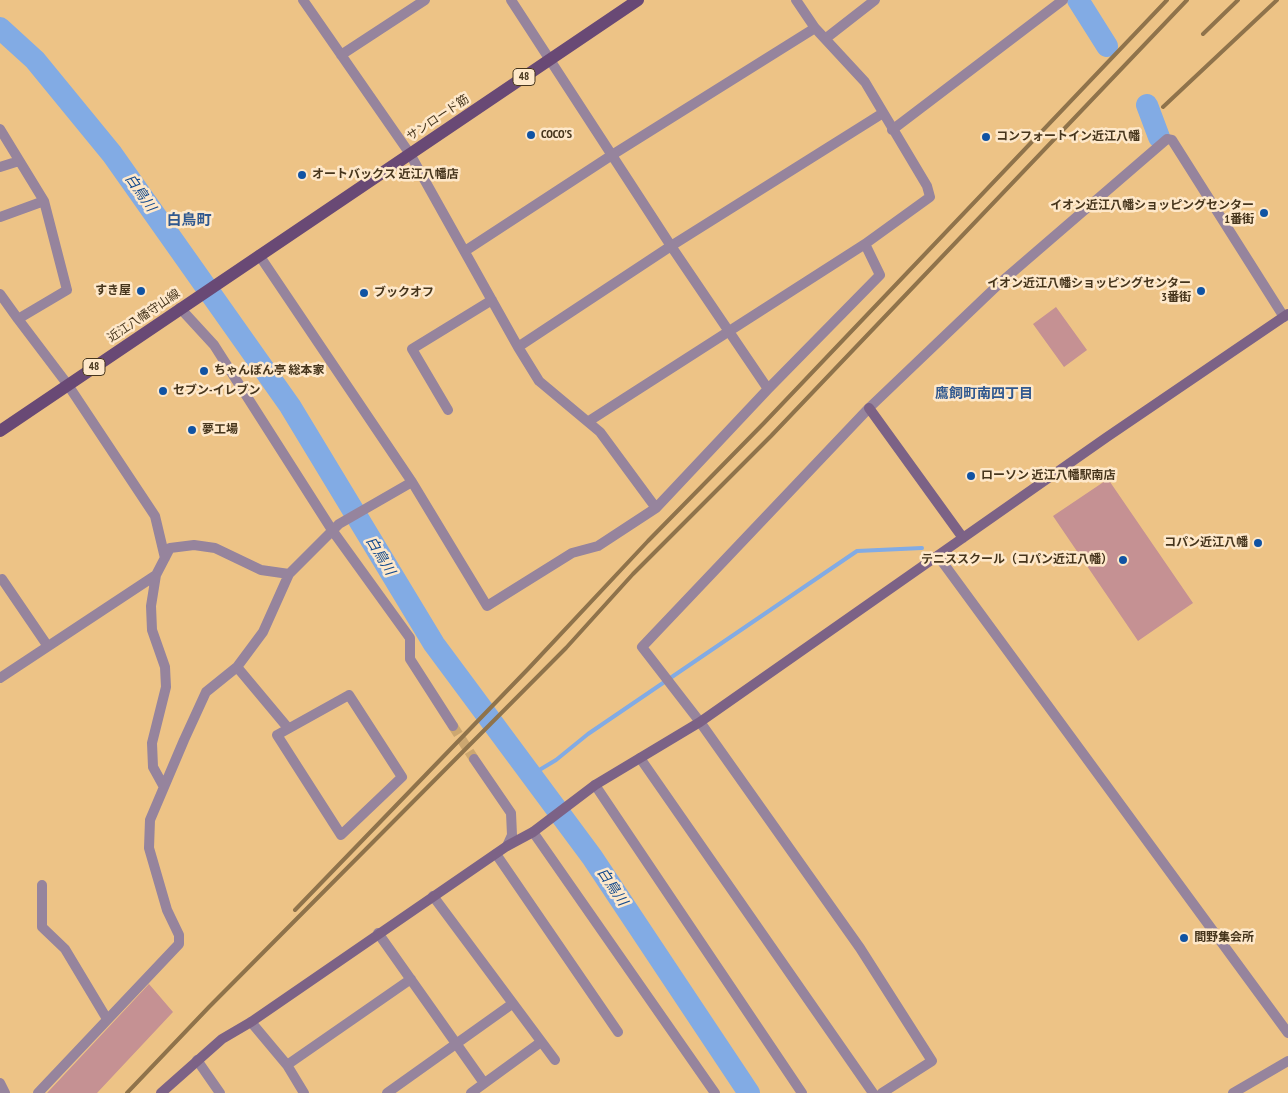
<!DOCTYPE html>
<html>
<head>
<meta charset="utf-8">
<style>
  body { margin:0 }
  canvas { display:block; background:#edc386 }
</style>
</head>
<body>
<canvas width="1288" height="1093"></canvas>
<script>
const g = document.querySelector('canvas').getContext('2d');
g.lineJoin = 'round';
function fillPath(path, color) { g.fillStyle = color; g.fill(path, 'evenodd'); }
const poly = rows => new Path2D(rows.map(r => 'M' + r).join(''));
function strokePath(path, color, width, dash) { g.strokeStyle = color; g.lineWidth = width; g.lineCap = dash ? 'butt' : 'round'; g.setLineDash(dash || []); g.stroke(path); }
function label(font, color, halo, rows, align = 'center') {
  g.font = font + ' "PT Sans Narrow","Noto Sans JP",sans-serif'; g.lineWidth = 5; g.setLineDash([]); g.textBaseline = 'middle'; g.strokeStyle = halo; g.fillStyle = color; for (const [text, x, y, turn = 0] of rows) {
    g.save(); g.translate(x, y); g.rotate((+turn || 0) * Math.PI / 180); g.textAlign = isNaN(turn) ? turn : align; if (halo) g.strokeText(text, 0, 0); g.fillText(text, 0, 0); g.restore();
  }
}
fillPath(poly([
  [1056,307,1087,350,1064,367,1033,324],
  [1108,479,1193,603,1138,641,1053,516],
  [149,984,173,1012,97,1093,47,1093]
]), '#c59193');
strokePath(poly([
  [531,775,556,760,588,734,857,551,922,548]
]), '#82abe4', 4);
strokePath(poly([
  [1078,0,1107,46],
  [0,28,35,60,112,154,290,406,434,644,592,857,749,1093],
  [1147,105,1159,137]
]), '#82abe4', 22);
strokePath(poly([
  [453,726,474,759]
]), '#cca771', 10, [10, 5]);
strokePath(poly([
  [303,0,410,154,518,347,539,381,600,432,656,508],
  [511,0,671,246,768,389],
  [825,39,875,0],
  [341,55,425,0],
  [0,129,44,201,67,290,18,319,68,385,155,516,165,558],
  [892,130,1063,0],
  [0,167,19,161],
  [0,217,44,201],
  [465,251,612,155,815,28],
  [259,255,412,482,487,606,572,553,598,546,656,508,768,389,880,275,865,244],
  [0,294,18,319],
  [180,308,214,345,332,530,410,638,410,659,453,726],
  [518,347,671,246,883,113],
  [448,410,412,349,492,300],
  [589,421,865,244,930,197,927,186,865,82,815,28,796,0],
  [938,556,1288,1033],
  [156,575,151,606,152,630,165,667,166,687,152,743,153,767,164,787],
  [2,579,47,645],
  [237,667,288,728],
  [0,678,156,575,170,548,194,545,215,548,261,570,289,574,339,524,412,482],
  [349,695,402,777,341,835,277,735,349,695],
  [640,758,873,1093],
  [474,759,511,813,512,835,507,846],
  [595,785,802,1093],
  [533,832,715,1093],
  [496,854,618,1032],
  [42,885,42,927,65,949,107,1019],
  [433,896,555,1060],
  [378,933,484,1083],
  [251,1022,287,1065,304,1093],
  [197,1060,220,1093],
  [287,1065,411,979],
  [0,1083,5,1093],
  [38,1093,179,944,179,935,167,910,149,848,150,820,184,740,206,692,237,667,263,632,289,574],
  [387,1093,512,1004],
  [471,1093,541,1042],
  [882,1093,932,1061,860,948,700,722,642,647,869,408,1000,283,1167,139,1172,140,1284,317],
  [1233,1093,1288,1061]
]), '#96849d', 10);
strokePath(poly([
  [869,408,963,538],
  [161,1093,222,1039,251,1022,507,846,533,832,595,785,700,722,1107,437,1288,314]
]), '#7c6286', 10);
strokePath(poly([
  [0,431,638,0]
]), '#694975', 12);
strokePath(poly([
  [1203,34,1238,0],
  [1163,107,1277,0],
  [295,910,528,669,648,541,764,423,1167,0],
  [127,1093,209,1007,566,648,633,574,771,436,1187,0]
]), '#8f734b', 4);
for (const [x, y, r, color] of [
  [531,135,5,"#1053a3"],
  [986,137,5,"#1053a3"],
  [302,175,5,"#1053a3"],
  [1264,213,5,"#1053a3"],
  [141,291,5,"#1053a3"],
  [1201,291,5,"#1053a3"],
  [364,293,5,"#1053a3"],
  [204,371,5,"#1053a3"],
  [163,391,5,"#1053a3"],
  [192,430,5,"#1053a3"],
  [971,476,5,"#1053a3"],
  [1258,543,5,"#1053a3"],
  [1123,560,5,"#1053a3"],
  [1184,938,5,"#1053a3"]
]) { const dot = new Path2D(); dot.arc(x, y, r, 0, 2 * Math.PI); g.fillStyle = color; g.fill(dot); strokePath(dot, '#fee8ca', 2); }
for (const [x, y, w] of [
  [524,77,22],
  [94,367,22]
]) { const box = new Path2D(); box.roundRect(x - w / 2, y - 8.5, w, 17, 4); g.fillStyle = '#fee8ca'; g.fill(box); strokePath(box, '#46351c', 1); }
label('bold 11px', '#46351c', null, [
  ["48",524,77],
  ["48",94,367]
]);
label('12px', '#46351c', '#fee8ca', [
  ["サンロード筋",438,118,-34],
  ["近江八幡守山線",144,316,-34]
]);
label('bold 12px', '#46351c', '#fee8ca', [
  ["COCO'S",541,135],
  ["コンフォートイン近江八幡",996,137],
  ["オートバックス 近江八幡店",312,175],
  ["イオン近江八幡ショッピングセンター",1254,206,"right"],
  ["1番街",1254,220,"right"],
  ["イオン近江八幡ショッピングセンター",1191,284,"right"],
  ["3番街",1191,298,"right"],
  ["すき屋",131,291,"right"],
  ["ブックオフ",374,293],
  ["ちゃんぽん亭 総本家",214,371],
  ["セブン-イレブン",173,391],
  ["夢工場",202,430],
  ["ローソン 近江八幡駅南店",981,476],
  ["コパン近江八幡",1248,543,"right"],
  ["テニススクール（コパン近江八幡）",1113,560,"right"],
  ["間野集会所",1194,938]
], 'left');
label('italic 14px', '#144a8d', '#fee8ca', [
  ["白鳥川",140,193,55],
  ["白鳥川",380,556,59],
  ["白鳥川",612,887,56]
]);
label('bold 14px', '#30588f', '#fee8ca', [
  ["鷹飼町南四丁目",984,394]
]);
label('bold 15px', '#30588f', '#fee8ca', [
  ["白鳥町",189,221]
]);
</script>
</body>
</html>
